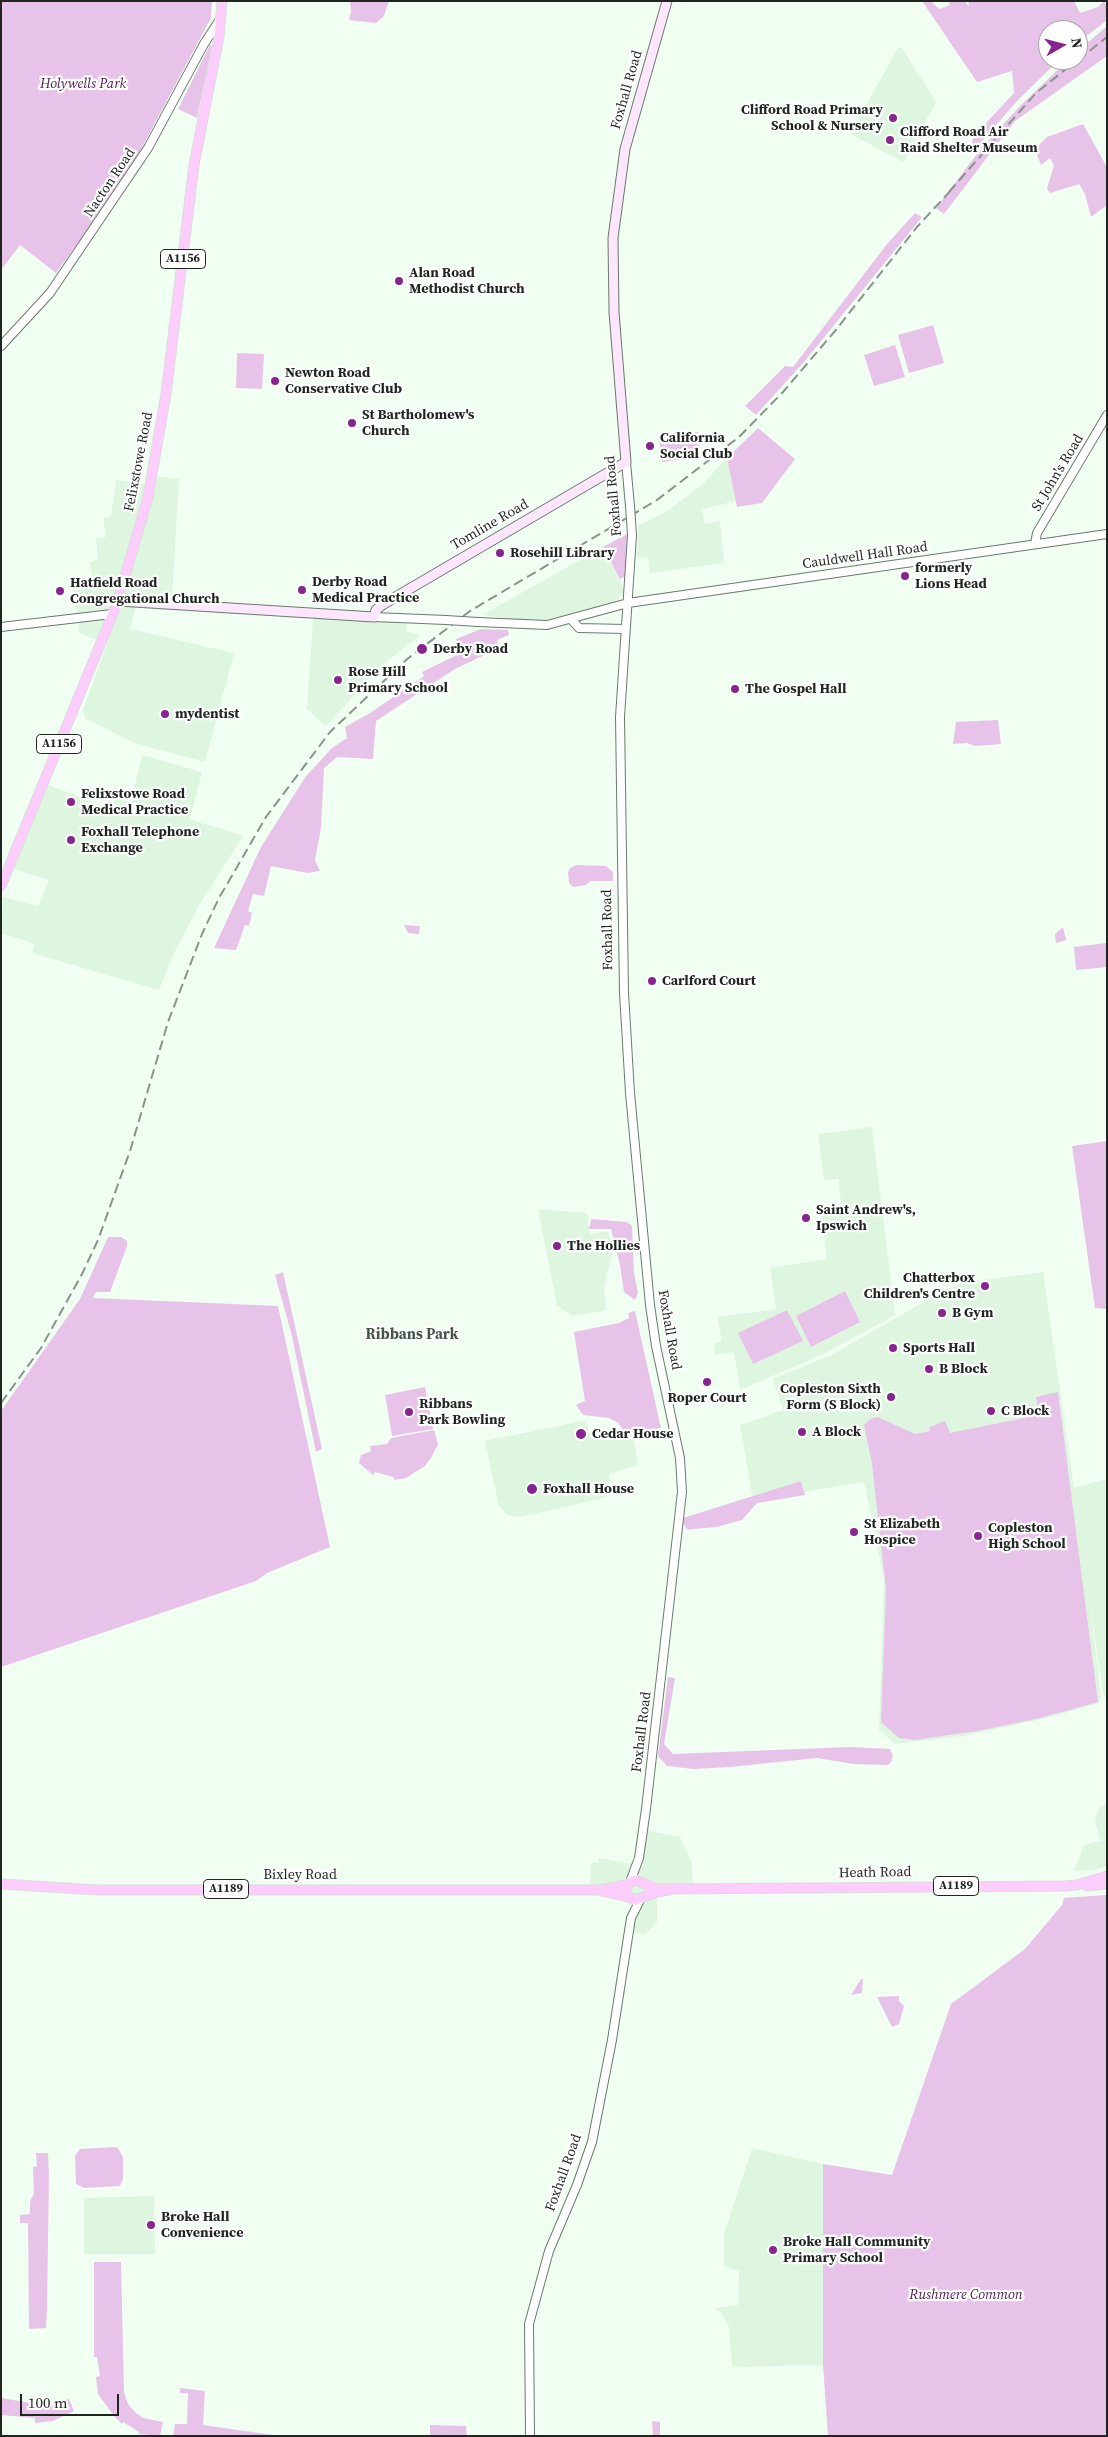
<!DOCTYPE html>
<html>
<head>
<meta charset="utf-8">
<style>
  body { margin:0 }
  #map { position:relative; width:1108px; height:2437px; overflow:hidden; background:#f1fef2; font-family:"Source Serif 4",serif }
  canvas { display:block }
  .frame { position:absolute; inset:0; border:2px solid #1f2620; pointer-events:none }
  .north { position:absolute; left:1038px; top:20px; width:50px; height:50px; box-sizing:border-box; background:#fff; border:1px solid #a5a8a6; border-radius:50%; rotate:82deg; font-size:14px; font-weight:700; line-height:20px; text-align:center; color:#1f2620 }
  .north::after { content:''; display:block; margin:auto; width:18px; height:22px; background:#87258e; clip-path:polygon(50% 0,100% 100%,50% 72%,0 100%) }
  .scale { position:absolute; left:20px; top:2394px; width:99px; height:22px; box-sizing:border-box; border:2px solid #1f2620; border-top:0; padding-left:6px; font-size:15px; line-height:18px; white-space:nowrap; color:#1f2620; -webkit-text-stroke:4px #fff; paint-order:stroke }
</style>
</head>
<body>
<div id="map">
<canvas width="1108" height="2437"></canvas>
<div class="frame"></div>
<div class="north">N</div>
<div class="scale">100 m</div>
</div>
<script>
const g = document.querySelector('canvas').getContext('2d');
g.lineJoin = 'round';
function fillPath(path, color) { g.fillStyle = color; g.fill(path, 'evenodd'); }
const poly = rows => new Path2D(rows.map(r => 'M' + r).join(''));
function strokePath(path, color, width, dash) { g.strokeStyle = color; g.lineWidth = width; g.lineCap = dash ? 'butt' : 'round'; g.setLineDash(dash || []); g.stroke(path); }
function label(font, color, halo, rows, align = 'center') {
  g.font = font + ' "Source Serif 4",serif'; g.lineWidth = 4.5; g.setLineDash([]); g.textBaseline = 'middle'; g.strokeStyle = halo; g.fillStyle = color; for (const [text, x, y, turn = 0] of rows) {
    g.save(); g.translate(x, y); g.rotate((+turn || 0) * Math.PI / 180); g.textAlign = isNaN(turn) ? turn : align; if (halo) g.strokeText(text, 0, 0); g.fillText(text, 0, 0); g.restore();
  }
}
fillPath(poly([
  [898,48,902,48,936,102,904,162,850,134],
  [727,458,736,501,702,509,705,524,720,521,724,563,650,573,648,557,637,559,638,526,669,510,702,485],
  [155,476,179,479,172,599,138,598,130,629,234,653,205,762,134,743,85,718,83,710,107,644,79,633,73,583,93,580,90,562,98,559,96,538,106,537,103,518,111,516,116,480,153,485],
  [603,547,620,579,624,593,613,603,538,622,482,615],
  [318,616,406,622,406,631,421,635,381,666,326,726,307,709,313,620],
  [142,755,202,772,190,819,243,836,198,907,174,953,159,990,32,953,35,944,1,933,3,897,38,906,49,880,12,869,48,785,111,809,115,799,131,802],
  [872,1127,895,1315,826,1353,740,1390,734,1352,715,1355,714,1343,722,1341,717,1317,776,1309,770,1268,827,1259,821,1213,842,1210,838,1179,824,1180,818,1134],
  [538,1209,587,1213,590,1234,608,1231,613,1249,604,1288,606,1310,573,1316,557,1306],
  [1043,1272,1074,1488,1107,1479,1107,1700,1103,1693,1089,1597,1101,1697,1099,1703,1051,1717,964,1736,895,1744,879,1730,884,1579,864,1482,753,1500,740,1425,783,1410,773,1379,831,1355,943,1291,962,1283],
  [586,1420,590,1437,623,1430,633,1434,638,1465,609,1474,611,1486,605,1488,608,1497,543,1512,515,1517,507,1515,499,1506,485,1441],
  [1107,1793,1107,1866,1095,1870,1074,1871,1084,1845,1100,1841,1095,1819,1100,1806,1106,1804],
  [643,1830,680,1837,692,1862,693,1889,657,1892,657,1922,645,1935,629,1932,635,1900,590,1890,591,1863,598,1863,599,1858,637,1865],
  [752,2148,823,2164,823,2365,732,2367,729,2327,722,2314,714,2308,738,2305,739,2271,724,2266,724,2234],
  [154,2196,155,2254,84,2254,84,2198]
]), '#def6e0');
fillPath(poly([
  [1,1,212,1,211,18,125,179,56,273,20,245,1,270],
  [350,1,389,1,384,16,376,23,349,20,351,12],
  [922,1,931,1,939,9,950,5,948,1,965,1,969,7,968,1,1074,1,1080,13,1098,7,1104,1,1107,6,1107,20,1078,43,1078,30,1048,30,1048,60,1059,60,1017,101,976,148,972,144,973,137,1014,93,1012,71,977,82],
  [1107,26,1107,56,1015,121,944,214,936,208,980,150,1020,106,1068,60,1078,60,1078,51],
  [210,45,212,46,197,118,178,109],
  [1083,124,1107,167,1107,205,1091,217,1085,194,1079,184,1050,193,1047,188,1054,166,1050,158,1041,165,1035,149,1047,137],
  [915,213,922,217,804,362,756,415,745,406,785,366,793,367,887,244],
  [933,325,944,363,909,373,898,335],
  [895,345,905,377,874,386,864,355],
  [237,353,264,354,262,389,236,388],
  [758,428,795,459,762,503,737,507,727,458],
  [698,432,701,457,662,462,659,437],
  [627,534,626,576,620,579,603,547],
  [481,629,508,630,509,635,497,640,499,648,455,669,376,721,373,759,337,757,324,768,321,828,315,860,320,871,307,873,271,866,264,896,253,894,248,911,252,913,249,926,245,925,236,950,214,948,261,847,306,776,332,748,347,738,345,727,370,713,424,676,422,672,461,653,456,639],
  [998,720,1001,744,975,746,967,743,953,744,956,722],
  [576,865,606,866,613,872,613,881,590,881,586,885,573,887,569,883,568,872,570,868],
  [404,925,420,926,419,934,408,933],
  [1063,927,1066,940,1056,943,1055,934],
  [1107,943,1107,967,1076,970,1074,947],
  [1107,1141,1107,1309,1095,1308,1072,1146],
  [591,1219,627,1222,632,1226,634,1273,638,1293,635,1300,624,1292,620,1265,611,1229,589,1229],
  [108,1237,121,1237,127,1241,127,1246,110,1292,96,1292,93,1298,278,1306,330,1547,267,1573,256,1581,1,1667,1,1411,80,1299],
  [283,1272,322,1449,316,1452,291,1332,275,1275],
  [845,1291,860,1322,811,1347,796,1316],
  [787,1310,803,1341,753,1364,738,1333],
  [635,1311,661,1428,640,1434,623,1430,618,1423,609,1418,583,1415,576,1405,585,1401,574,1332,619,1323,629,1318,628,1313],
  [425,1387,433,1429,392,1436,385,1395],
  [1058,1392,1098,1702,1040,1718,978,1731,914,1740,899,1738,881,1722,886,1590,872,1464,864,1425,870,1419,878,1417,915,1434,930,1431,930,1427,945,1421,950,1433,1039,1415,1036,1397],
  [434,1430,438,1444,431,1458,425,1466,406,1478,395,1480,393,1477,375,1472,373,1475,359,1463,361,1455,371,1451,370,1446,387,1444,391,1438],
  [801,1481,805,1495,757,1503,742,1520,717,1527,693,1529,688,1530,683,1524,683,1518],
  [668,1677,675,1678,664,1744,673,1754,850,1747,890,1749,893,1756,891,1762,888,1765,853,1764,817,1758,730,1767,693,1769,667,1766,658,1756],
  [1107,1895,1107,2436,828,2436,823,2365,823,2164,892,2175,951,2004,1025,1949,1062,1905,1064,1898],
  [861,1979,863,1979,862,1993,851,1995],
  [899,1996,899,2001,904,2006,899,2024,892,2027,877,1997],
  [114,2147,118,2148,123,2157,123,2179,120,2186,84,2188,76,2184,75,2156,80,2149],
  [36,2153,48,2153,49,2174,47,2309,46,2328,29,2329,28,2223,20,2223,20,2215,30,2214,30,2202,34,2193,33,2167,37,2166],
  [94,2262,121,2262,124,2392,128,2404,136,2413,143,2418,163,2422,160,2436,138,2434,139,2432,123,2422,122,2424,114,2416,98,2394,96,2377,100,2376,97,2357,94,2357],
  [180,2388,205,2391,203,2425,280,2436,173,2436,175,2424,187,2424,188,2393,180,2393],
  [1,2398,49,2406,69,2399,74,2411,53,2421,35,2423,35,2418,1,2415],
  [652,2421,660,2422,660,2436,653,2436],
  [430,2425,466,2426,467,2436,430,2436]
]), '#e8c3e9');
const tertiary = poly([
  [1,346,50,293,148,148,204,44,219,21],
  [626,462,630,506],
  [1035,544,1037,533,1107,415],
  [374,617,446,620],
  [571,619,579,628,626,629],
  [478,622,547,625,628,603,1107,534],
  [1,627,112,614],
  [630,1882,639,1858,646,1809,682,1492,680,1458,656,1346,650,1305,630,1093,624,993,620,717,632,535],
  [530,2436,529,2324,549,2251,577,2185,592,2142,612,2040,631,1918,641,1898]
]);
const secondary = poly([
  [118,601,374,617,376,610,382,605,626,462,614,312,613,238,625,149,667,1]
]);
const primary = poly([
  [1,886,118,601,148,497,166,394,194,165,219,37,222,1],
  [1,1884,98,1890,600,1890,627,1885],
  [1087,1886,1107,1884],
  [674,1889,657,1892,635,1900,628,1897,626,1890,629,1883,636,1880,657,1889,807,1888,1065,1886,1077,1885,1107,1876],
  [602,1891,628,1897]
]);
strokePath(tertiary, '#6b7a6c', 10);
strokePath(secondary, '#6b7a6c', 11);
strokePath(primary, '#dbdcdb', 11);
strokePath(tertiary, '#fff', 8);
strokePath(secondary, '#fee6ff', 9);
strokePath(primary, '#fdcdfe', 9);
strokePath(poly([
  [1078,60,1107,37],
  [949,192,1035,94,1077,60],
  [1,1403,41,1348,82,1274,98,1240,130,1151,168,1022,202,934,219,898,266,817,330,732,406,660,470,611,657,500,739,437,783,392,835,331,917,227,953,188]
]), '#8a948b', 2, [10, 5]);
const tertiaryBridge = poly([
  [630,506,632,535],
  [446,620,478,622]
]);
strokePath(tertiaryBridge, '#6b7a6c', 10, []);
strokePath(tertiaryBridge, '#fff', 8);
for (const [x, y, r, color] of [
  [893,118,5,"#87258e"],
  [890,140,5,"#87258e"],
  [399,281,5,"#87258e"],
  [275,381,5,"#87258e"],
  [352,423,5,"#87258e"],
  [650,446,5,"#87258e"],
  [500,553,5,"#87258e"],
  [905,576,5,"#87258e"],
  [302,590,5,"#87258e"],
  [60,591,5,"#87258e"],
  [422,649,6,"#87258e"],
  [338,680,5,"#87258e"],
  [735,689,5,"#87258e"],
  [165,714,5,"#87258e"],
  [71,802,5,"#87258e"],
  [71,840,5,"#87258e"],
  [652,981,5,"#87258e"],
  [806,1218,5,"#87258e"],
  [557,1246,5,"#87258e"],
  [985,1286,5,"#87258e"],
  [942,1313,5,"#87258e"],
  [893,1348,5,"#87258e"],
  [929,1369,5,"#87258e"],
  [707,1382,5,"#87258e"],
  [891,1397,5,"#87258e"],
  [991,1411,5,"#87258e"],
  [409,1412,5,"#87258e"],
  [802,1432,5,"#87258e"],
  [581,1434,6,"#87258e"],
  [532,1489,6,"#87258e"],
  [854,1532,5,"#87258e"],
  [978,1536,5,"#87258e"],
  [151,2225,5,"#87258e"],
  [773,2250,5,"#87258e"]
]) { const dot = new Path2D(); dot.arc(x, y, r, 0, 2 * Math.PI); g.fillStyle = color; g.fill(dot); strokePath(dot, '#fff', 2); }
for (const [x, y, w] of [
  [183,259,45],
  [59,744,45],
  [956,1886,45],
  [226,1889,45]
]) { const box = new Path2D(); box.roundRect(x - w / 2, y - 9.5, w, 19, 4); g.fillStyle = '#fff'; g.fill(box); strokePath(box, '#1f2620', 1); }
label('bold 12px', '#1f2620', null, [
  ["A1156",183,259],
  ["A1156",59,744],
  ["A1189",956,1886],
  ["A1189",226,1889]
]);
label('italic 14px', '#4e1c51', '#fff', [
  ["Holywells Park",83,84],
  ["Rushmere Common",966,2295]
]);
label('14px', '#1f2620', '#fff', [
  ["Foxhall Road",627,90,-74],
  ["Nacton Road",110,183,-56],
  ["Felixstowe Road",139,462,-79],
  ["St John's Road",1058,473,-59],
  ["Foxhall Road",614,496,-95],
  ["Tomline Road",490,525,-30],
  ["Cauldwell Hall Road",865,556,-8],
  ["Foxhall Road",608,930,-91],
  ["Foxhall Road",669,1330,80],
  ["Foxhall Road",642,1732,-83],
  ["Heath Road",875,1873,-1],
  ["Bixley Road",300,1875],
  ["Foxhall Road",564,2173,-70]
]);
label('bold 14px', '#1f2620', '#fff', [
  ["Clifford Road Primary",883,110,"right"],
  ["School & Nursery",883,126,"right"],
  ["Clifford Road Air",900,132],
  ["Raid Shelter Museum",900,148],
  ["Alan Road",409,273],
  ["Methodist Church",409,289],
  ["Newton Road",285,373],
  ["Conservative Club",285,389],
  ["St Bartholomew's",362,415],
  ["Church",362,431],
  ["California",660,438],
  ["Social Club",660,454],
  ["Rosehill Library",510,553],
  ["formerly",915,568],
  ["Lions Head",915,584],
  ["Derby Road",312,582],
  ["Medical Practice",312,598],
  ["Hatfield Road",70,583],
  ["Congregational Church",70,599],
  ["Derby Road",433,649],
  ["Rose Hill",348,672],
  ["Primary School",348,688],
  ["The Gospel Hall",745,689],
  ["mydentist",175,714],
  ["Felixstowe Road",81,794],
  ["Medical Practice",81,810],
  ["Foxhall Telephone",81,832],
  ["Exchange",81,848],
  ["Carlford Court",662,981],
  ["Saint Andrew's,",816,1210],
  ["Ipswich",816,1226],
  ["The Hollies",567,1246],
  ["Chatterbox",975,1278,"right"],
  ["Children's Centre",975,1294,"right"],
  ["B Gym",952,1313],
  ["Sports Hall",903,1348],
  ["B Block",939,1369],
  ["Copleston Sixth",881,1389,"right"],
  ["Form (S Block)",881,1405,"right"],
  ["Roper Court",707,1398,"center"],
  ["Ribbans",419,1404],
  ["Park Bowling",419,1420],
  ["C Block",1001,1411],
  ["A Block",812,1432],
  ["Cedar House",592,1434],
  ["Foxhall House",543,1489],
  ["St Elizabeth",864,1524],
  ["Hospice",864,1540],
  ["Copleston",988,1528],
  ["High School",988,1544],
  ["Broke Hall",161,2217],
  ["Convenience",161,2233],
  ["Broke Hall Community",783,2242],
  ["Primary School",783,2258]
], 'left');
label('bold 15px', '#475549', '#fff', [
  ["Ribbans Park",412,1335]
]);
</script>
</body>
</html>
